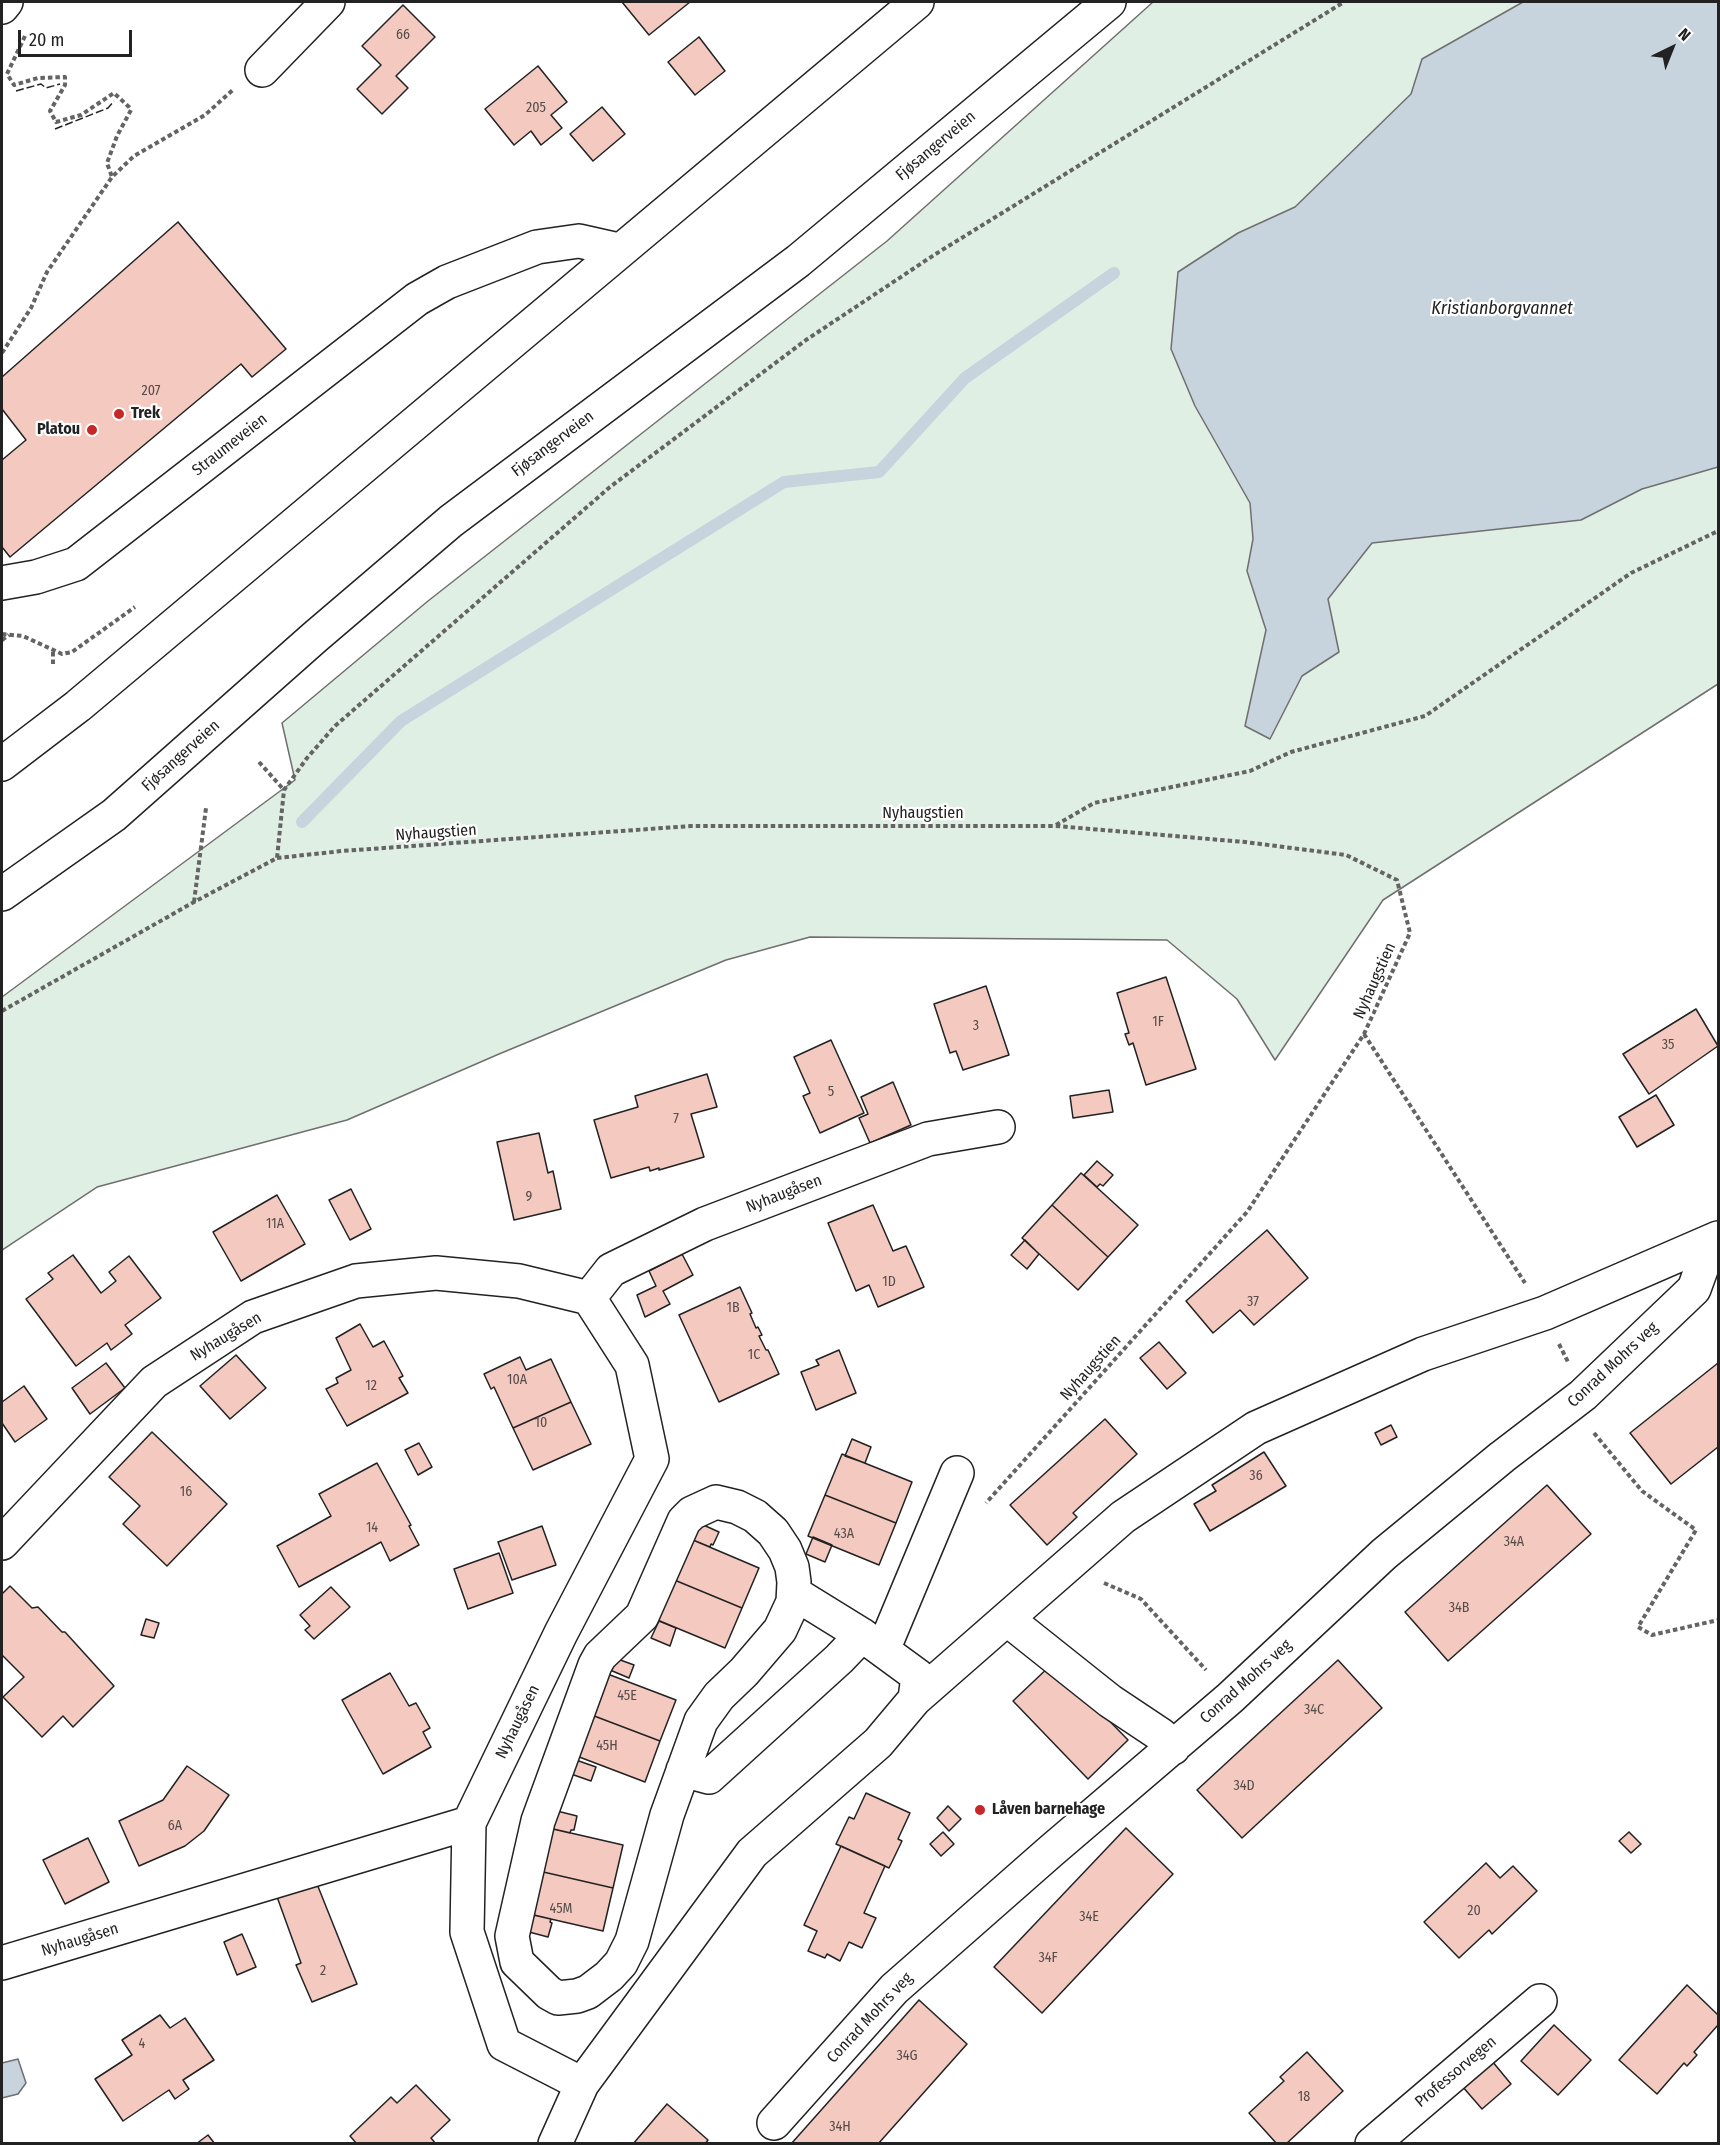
<!DOCTYPE html>
<html>
<head>
<meta charset="utf-8">
<style>
  body { margin:0 }
  #map { position:relative; width:1720px; height:2145px; overflow:hidden; background:#fff; font-family:"Fira Sans Condensed",sans-serif }
  canvas { display:block }
  .frame { position:absolute; inset:0; border:3px solid #222; pointer-events:none }
  .north { position:absolute; left:1642px; top:18px; width:60px; height:60px; -webkit-text-stroke:4px #fff; paint-order:stroke; rotate:43deg; font-size:16px; font-weight:700; line-height:24px; text-align:center; color:#222 }
  .north::after { content:''; display:block; margin:auto; width:21px; height:27px; background:#222; clip-path:polygon(50% 0,100% 100%,50% 72%,0 100%) }
  .scale { position:absolute; left:18px; top:30px; width:114px; height:27px; box-sizing:border-box; border:3px solid #222; border-top:0; padding-left:8px; font-size:18px; line-height:21px; white-space:nowrap; color:#222; -webkit-text-stroke:4px #fff; paint-order:stroke }
</style>
</head>
<body>
<div id="map">
<canvas width="1720" height="2145"></canvas>
<div class="frame"></div>
<div class="north">N</div>
<div class="scale">20 m</div>
</div>
<script>
const g = document.querySelector('canvas').getContext('2d');
g.lineJoin = 'round';
function fillPath(path, color) { g.fillStyle = color; g.fill(path, 'evenodd'); }
const poly = rows => new Path2D(rows.map(r => 'M' + r).join(''));
function strokePath(path, color, width, dash) { g.strokeStyle = color; g.lineWidth = width; g.lineCap = dash ? 'butt' : 'round'; g.setLineDash(dash || []); g.stroke(path); }
function label(font, color, halo, rows, align = 'center') {
  g.font = font + ' "Fira Sans Condensed",sans-serif'; g.lineWidth = 4.5; g.setLineDash([]); g.textBaseline = 'middle'; g.strokeStyle = halo; g.fillStyle = color; for (const [text, x, y, turn = 0] of rows) {
    g.save(); g.translate(x, y); g.rotate((+turn || 0) * Math.PI / 180); g.textAlign = isNaN(turn) ? turn : align; if (halo) g.strokeText(text, 0, 0); g.fillText(text, 0, 0); g.restore();
  }
}
const green = poly([
  [1153,2,1718,2,1718,684,1383,900,1275,1060,1237,999,1167,940,810,937,726,960,499,1054,347,1120,97,1187,2,1250,2,997,295,780,282,723,428,601,887,241,1153,2]
]);
fillPath(green, '#e0efe3');
strokePath(green, '#6f6f6f', 1.5);
const water = poly([
  [1523,2,1718,2,1718,467,1642,489,1581,520,1372,543,1328,599,1339,652,1302,676,1270,739,1245,726,1266,630,1247,571,1253,539,1250,503,1195,406,1171,349,1178,272,1238,233,1295,207,1411,94,1422,59,1523,2],
  [18,2059,26,2083,18,2094,2,2098,2,2063,18,2059]
]);
fillPath(water, '#c7d3dd');
strokePath(water, '#6f6f6f', 1.5);
strokePath(poly([
  [302,822,401,721,784,482,879,472,965,378,1114,273]
]), '#c7d3dd', 12);
const building = poly([
  [622,2,690,2,649,35,622,2],
  [403,5,435,37,396,76,408,88,382,114,357,89,381,65,362,46,403,5],
  [699,37,725,71,695,95,668,62,699,37],
  [538,66,567,102,551,115,562,128,541,145,531,131,514,145,485,109,538,66],
  [602,107,625,134,593,161,570,134,602,107],
  [178,222,286,349,252,377,241,364,10,557,2,547,2,460,26,440,2,409,2,377,178,222],
  [1166,977,1196,1069,1146,1085,1133,1043,1129,1045,1125,1034,1129,1033,1117,993,1166,977],
  [986,986,1009,1055,963,1070,956,1051,950,1053,934,1004,986,986],
  [1696,1009,1718,1046,1649,1094,1623,1054,1696,1009],
  [831,1040,864,1113,820,1133,803,1096,810,1093,794,1057,831,1040],
  [707,1074,717,1107,691,1114,704,1157,659,1170,659,1168,650,1171,649,1167,611,1178,594,1120,638,1107,635,1096,707,1074],
  [893,1082,911,1125,870,1143,859,1118,868,1114,861,1097,893,1082],
  [1109,1090,1113,1112,1073,1118,1070,1096,1109,1090],
  [1656,1095,1674,1125,1637,1147,1619,1117,1656,1095],
  [539,1133,548,1173,553,1171,561,1209,514,1220,497,1142,539,1133],
  [1097,1161,1113,1175,1103,1186,1100,1184,1097,1187,1084,1175,1097,1161],
  [1081,1173,1138,1225,1108,1257,1052,1205,1081,1173],
  [351,1189,371,1229,350,1240,329,1200,351,1189],
  [277,1195,305,1244,241,1281,213,1232,277,1195],
  [873,1205,893,1251,906,1246,924,1287,878,1307,869,1285,856,1291,828,1223,873,1205],
  [1052,1205,1108,1257,1078,1290,1022,1238,1052,1205],
  [1267,1230,1308,1278,1254,1325,1240,1310,1213,1333,1186,1301,1267,1230],
  [1025,1240,1039,1254,1027,1269,1011,1255,1025,1240],
  [682,1254,693,1275,663,1291,670,1304,645,1317,637,1295,656,1286,649,1271,682,1254],
  [73,1255,101,1293,116,1281,109,1272,129,1256,161,1298,125,1325,132,1334,111,1350,107,1343,76,1366,26,1299,53,1279,48,1273,73,1255],
  [740,1287,752,1313,750,1314,756,1328,758,1327,762,1335,759,1336,766,1350,768,1350,779,1374,719,1402,679,1315,740,1287],
  [360,1324,373,1347,384,1341,403,1376,399,1378,408,1393,347,1426,326,1389,338,1383,336,1378,351,1370,336,1338,360,1324],
  [1159,1342,1186,1373,1167,1389,1140,1358,1159,1342],
  [839,1350,856,1393,816,1410,801,1372,819,1365,816,1360,839,1350],
  [236,1355,266,1388,230,1419,200,1386,236,1355],
  [520,1357,526,1370,551,1359,571,1402,513,1428,494,1387,491,1389,484,1374,520,1357],
  [106,1363,125,1388,90,1414,72,1388,106,1363],
  [1718,1363,1718,1447,1671,1484,1630,1433,1718,1363],
  [24,1386,47,1419,15,1442,2,1423,2,1402,24,1386],
  [571,1402,591,1444,533,1470,513,1428,571,1402],
  [1105,1419,1137,1454,1073,1513,1077,1517,1047,1545,1010,1505,1105,1419],
  [1391,1425,1397,1437,1381,1445,1375,1433,1391,1425],
  [152,1432,227,1504,167,1566,123,1524,140,1506,109,1477,152,1432],
  [852,1439,871,1447,865,1463,845,1456,852,1439],
  [419,1443,432,1467,418,1475,405,1450,419,1443],
  [1264,1452,1286,1486,1210,1531,1194,1504,1216,1491,1212,1485,1264,1452],
  [842,1454,912,1482,896,1523,825,1495,842,1454],
  [377,1463,411,1525,409,1526,419,1545,390,1561,381,1542,299,1587,277,1546,331,1516,319,1494,377,1463],
  [1547,1485,1591,1534,1448,1661,1405,1612,1547,1485],
  [825,1495,896,1523,879,1565,808,1536,825,1495],
  [699,1523,719,1532,713,1545,711,1544,710,1547,693,1540,699,1523],
  [542,1526,556,1565,512,1580,498,1542,542,1526],
  [813,1537,832,1545,825,1562,806,1554,813,1537],
  [693,1540,759,1568,742,1608,672,1579,693,1540],
  [499,1553,513,1593,468,1609,454,1569,499,1553],
  [672,1579,742,1608,725,1648,655,1619,672,1579],
  [10,1586,32,1608,38,1607,62,1632,65,1632,114,1686,73,1727,63,1716,42,1737,3,1697,24,1677,2,1655,2,1594,10,1586],
  [331,1587,350,1607,314,1639,305,1630,310,1626,300,1615,331,1587],
  [146,1619,159,1623,154,1638,141,1635,146,1619],
  [659,1621,676,1628,670,1646,651,1638,659,1621],
  [615,1658,634,1665,629,1678,610,1670,615,1658],
  [1338,1660,1382,1708,1242,1838,1197,1790,1338,1660],
  [1053,1663,1128,1740,1088,1779,1013,1701,1053,1663],
  [390,1673,409,1706,416,1703,430,1728,423,1732,431,1747,383,1774,342,1700,390,1673],
  [605,1673,676,1700,660,1741,589,1714,605,1673],
  [589,1714,660,1741,645,1782,574,1755,589,1714],
  [576,1760,596,1767,591,1781,571,1774,576,1760],
  [187,1766,229,1795,204,1831,185,1846,139,1866,119,1821,163,1800,187,1766],
  [866,1793,910,1813,898,1839,902,1841,889,1868,836,1844,849,1817,854,1819,866,1793],
  [948,1806,961,1819,949,1831,937,1818,948,1806],
  [557,1811,577,1816,574,1830,571,1830,570,1833,553,1829,557,1811],
  [549,1828,623,1845,613,1888,539,1871,549,1828],
  [1126,1828,1173,1874,1042,2013,994,1967,1126,1828],
  [943,1832,954,1844,941,1856,930,1844,943,1832],
  [1629,1832,1641,1844,1631,1853,1619,1841,1629,1832],
  [88,1838,109,1882,65,1904,43,1860,88,1838],
  [841,1846,885,1866,864,1913,876,1918,862,1948,849,1942,840,1961,827,1954,825,1958,808,1951,817,1931,804,1925,841,1846],
  [1486,1863,1500,1878,1513,1866,1537,1891,1492,1934,1489,1930,1459,1958,1424,1922,1486,1863],
  [539,1871,613,1888,603,1931,529,1914,539,1871],
  [315,1879,357,1984,312,2002,296,1965,301,1963,276,1894,315,1879],
  [534,1915,551,1919,550,1922,552,1923,548,1937,529,1932,534,1915],
  [242,1934,256,1967,237,1975,224,1942,242,1934],
  [1687,1985,1718,2015,1718,2025,1694,2052,1697,2055,1687,2066,1684,2063,1657,2094,1619,2060,1687,1985],
  [919,2000,967,2044,878,2144,791,2144,919,2000],
  [160,2015,170,2028,185,2018,214,2060,183,2080,189,2089,175,2099,169,2090,123,2121,95,2079,132,2055,122,2040,160,2015],
  [1554,2025,1591,2060,1558,2095,1521,2061,1554,2025],
  [1307,2052,1343,2091,1286,2144,1277,2144,1249,2113,1284,2081,1280,2077,1307,2052],
  [1492,2061,1511,2084,1482,2109,1462,2086,1492,2061],
  [416,2085,450,2120,431,2138,436,2144,357,2144,350,2136,391,2097,397,2103,416,2085],
  [667,2104,708,2140,705,2144,633,2144,667,2104],
  [208,2135,215,2144,196,2144,208,2135]
]);
fillPath(building, '#f3c9c0');
strokePath(building, '#222', 1.5);
const minor = poly([
  [2,7,6,2],
  [262,70,328,2],
  [2,583,36,577,76,564,417,299,447,282,537,247,579,241,619,250],
  [589,1298,611,1270,705,1224,928,1139,998,1127],
  [716,1502,737,1507,755,1516,773,1532,785,1550,792,1567,794,1582,793,1602,780,1630,744,1672,719,1696,701,1721,667,1815,632,1941,621,1963,609,1976,588,1992,577,1996,558,1998,549,1993,517,1962,512,1936,538,1821,595,1665,600,1656,642,1616,684,1521,692,1513,716,1502],
  [2,1543,154,1382,253,1317,356,1281,436,1273,519,1281,589,1298,632,1365,652,1459,561,1633,469,1823,467,1932,504,2044,582,2084],
  [794,1593,862,1635,918,1676,915,1699],
  [1007,1619,1110,1701,1161,1735,1173,1748],
  [883,1650,957,1473],
  [683,1770,709,1777,839,1659,862,1635],
  [2,1963,469,1823],
  [774,2123,894,1989,1051,1851,1230,1698,1384,1554,1502,1457,1583,1395,1694,1289,1711,1242],
  [555,2144,582,2084,752,1853,878,1743,915,1699,1123,1517,1256,1428,1423,1354,1545,1313,1718,1238],
  [1372,2144,1540,2001]
]);
const highway = poly([
  [2,764,78,706,917,2],
  [2,894,114,815,315,637,451,521,798,261,1109,2]
]);
strokePath(minor, '#222', 36);
strokePath(highway, '#222', 36);
strokePath(poly([
  [25,36,7,74,14,85,38,78,65,77,65,85,50,111,56,122,81,115,114,93,129,107,131,110,117,136,107,163,112,177],
  [2,353,31,308,47,272,112,177,134,156,205,115,234,89],
  [2,634,23,636,62,654,72,652,135,607],
  [2,640,9,635],
  [53,664,53,650],
  [259,762,284,790],
  [1056,825,1094,803,1250,771,1291,752,1425,716,1631,573,1718,531],
  [277,858,342,851,691,826,1056,826,1245,842,1346,855,1397,880,1410,933,1364,1034,1247,1212,986,1503],
  [194,902,206,808],
  [2,1011,194,902,277,858,284,790,307,758,335,726,610,487,806,340,934,255,1344,2],
  [1364,1034,1525,1283],
  [1559,1344,1568,1362],
  [1594,1433,1642,1491,1696,1530,1638,1627,1652,1635,1718,1620],
  [1104,1583,1141,1599,1206,1670]
]), '#646464', 4, [4.5, 3]);
strokePath(minor, '#fff', 33);
strokePath(highway, '#fff', 33);
strokePath(poly([
  [16,91,41,84,46,88,60,84],
  [55,129,108,108,114,101]
]), '#222', 1.5, [8, 3]);
for (const [x, y, r, color] of [
  [119,414,6,"#c62828"],
  [92,430,6,"#c62828"],
  [980,1810,6,"#c62828"]
]) { const dot = new Path2D(); dot.arc(x, y, r, 0, 2 * Math.PI); g.fillStyle = color; g.fill(dot); strokePath(dot, '#fff', 2); }
label('14px', '#564c4a', null, [
  ["66",403,35],
  ["205",536,108],
  ["207",151,391],
  ["1F",1158,1022],
  ["3",976,1026],
  ["35",1668,1045],
  ["5",831,1092],
  ["7",676,1119],
  ["9",529,1197],
  ["11A",275,1224],
  ["1D",889,1282],
  ["37",1253,1302],
  ["1B",733,1308],
  ["1C",754,1355],
  ["10A",517,1380],
  ["12",371,1386],
  ["10",541,1423],
  ["36",1256,1476],
  ["16",186,1492],
  ["14",372,1528],
  ["43A",844,1534],
  ["34A",1514,1542],
  ["34B",1459,1608],
  ["45E",627,1696],
  ["34C",1314,1710],
  ["45H",607,1746],
  ["34D",1244,1786],
  ["6A",175,1826],
  ["45M",561,1909],
  ["20",1474,1911],
  ["34E",1089,1917],
  ["34F",1048,1958],
  ["2",323,1971],
  ["4",142,2044],
  ["34G",907,2056],
  ["18",1304,2097],
  ["34H",840,2127]
]);
label('16px', '#222', '#fff', [
  ["Fjøsangerveien",936,146,-40],
  ["Fjøsangerveien",553,444,-37],
  ["Straumeveien",230,445,-38],
  ["Fjøsangerveien",181,756,-42],
  ["Nyhaugstien",923,814],
  ["Nyhaugstien",436,833,-4],
  ["Nyhaugstien",1375,981,-66],
  ["Nyhaugåsen",784,1194,-21],
  ["Nyhaugåsen",226,1337,-31],
  ["Conrad Mohrs veg",1613,1365,-43],
  ["Nyhaugstien",1091,1368,-48],
  ["Conrad Mohrs veg",1246,1682,-42],
  ["Nyhaugåsen",518,1722,-64],
  ["Nyhaugåsen",80,1940,-17],
  ["Conrad Mohrs veg",870,2018,-47],
  ["Professorvegen",1456,2072,-40]
]);
label('bold 16px', '#222', '#fff', [
  ["Trek",131,414],
  ["Platou",80,430,"right"],
  ["Låven barnehage",992,1810]
], 'left');
label('italic 18px', '#222', '#fff', [
  ["Kristianborgvannet",1502,309]
]);
</script>
</body>
</html>
